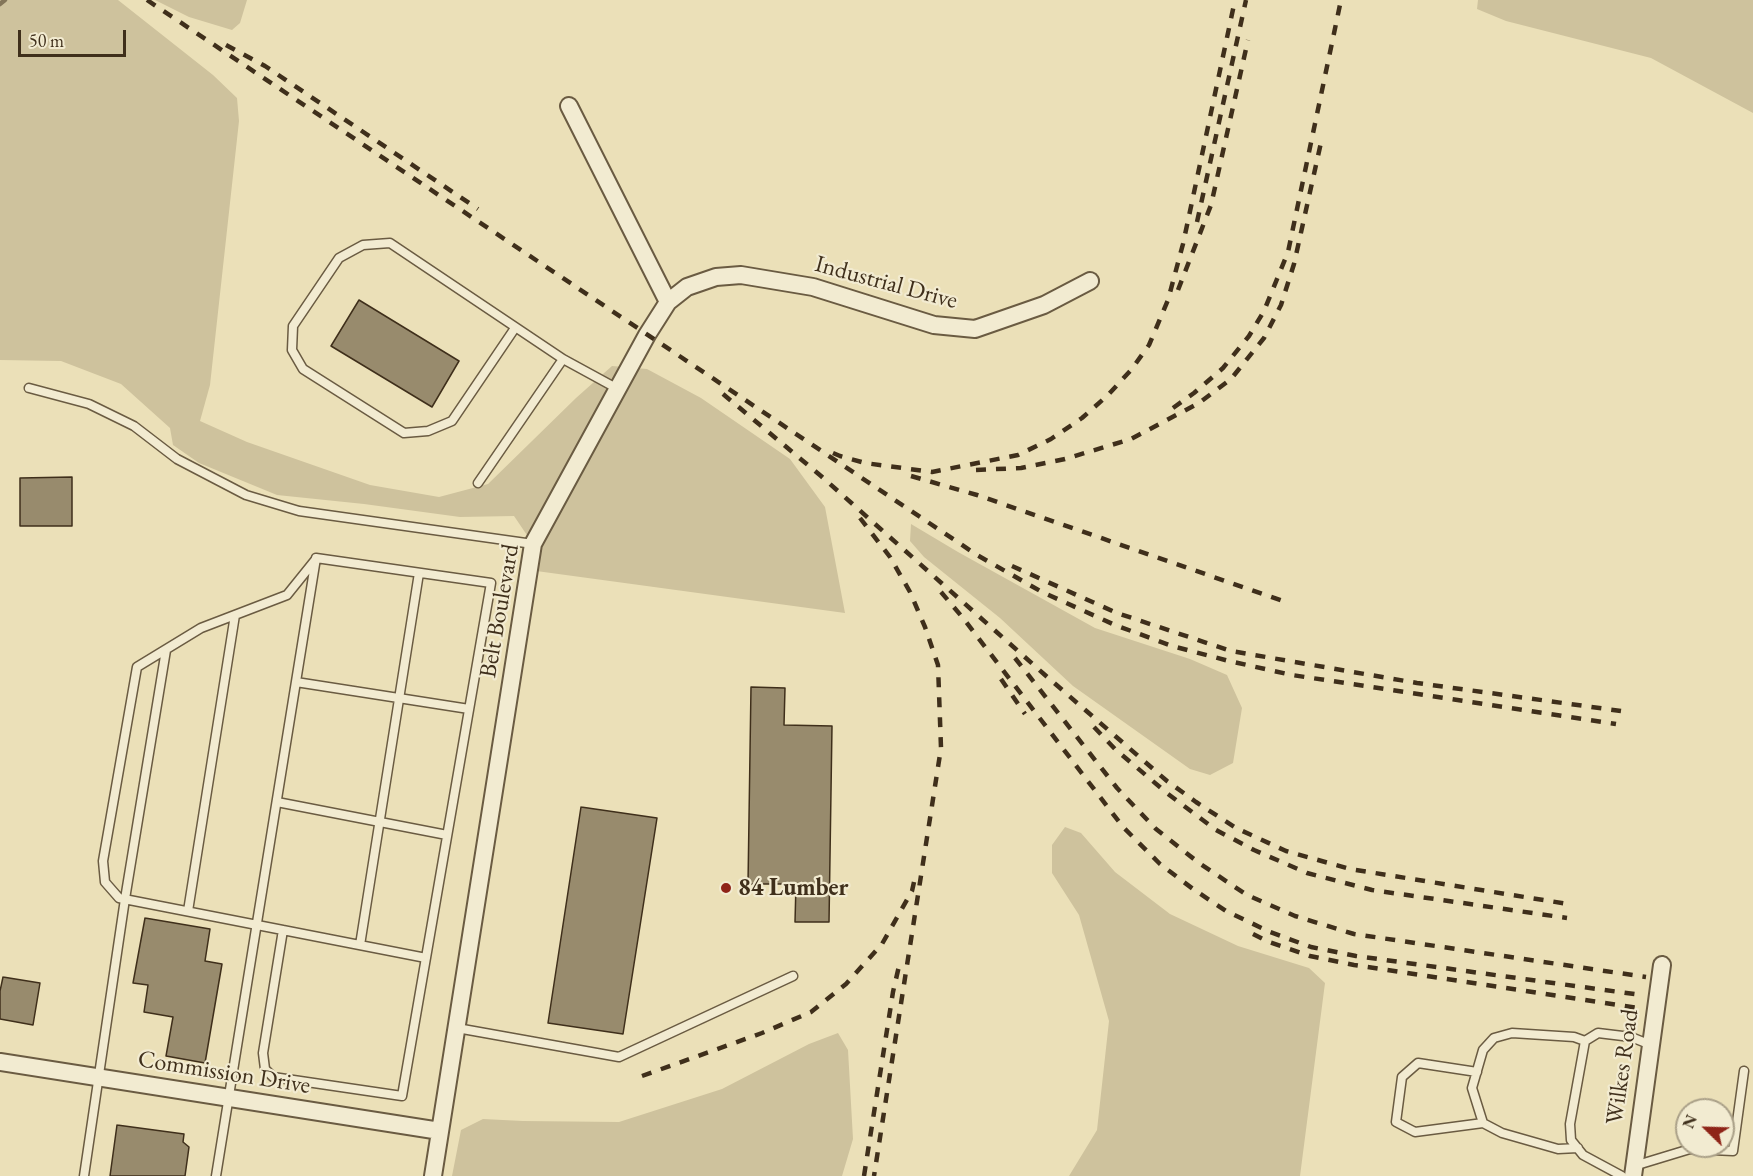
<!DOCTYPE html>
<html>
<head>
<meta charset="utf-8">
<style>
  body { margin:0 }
  #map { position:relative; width:1753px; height:1176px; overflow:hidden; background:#ebe0b8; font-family:"EB Garamond",serif }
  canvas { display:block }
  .north { position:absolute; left:1675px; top:1098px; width:60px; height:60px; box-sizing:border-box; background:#f2ebd1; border:2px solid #aaa088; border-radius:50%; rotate:293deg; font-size:16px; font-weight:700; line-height:24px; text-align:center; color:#3f2f1b }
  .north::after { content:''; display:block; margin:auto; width:21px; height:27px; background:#8f2418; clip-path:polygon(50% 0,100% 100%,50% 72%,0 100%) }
  .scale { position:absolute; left:18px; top:30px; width:108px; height:27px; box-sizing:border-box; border:3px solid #3f2f1b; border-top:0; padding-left:8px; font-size:18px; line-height:21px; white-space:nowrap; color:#3f2f1b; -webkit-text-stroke:4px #f2ebd1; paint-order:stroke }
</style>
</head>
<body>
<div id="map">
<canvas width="1753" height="1176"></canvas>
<div class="north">N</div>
<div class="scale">50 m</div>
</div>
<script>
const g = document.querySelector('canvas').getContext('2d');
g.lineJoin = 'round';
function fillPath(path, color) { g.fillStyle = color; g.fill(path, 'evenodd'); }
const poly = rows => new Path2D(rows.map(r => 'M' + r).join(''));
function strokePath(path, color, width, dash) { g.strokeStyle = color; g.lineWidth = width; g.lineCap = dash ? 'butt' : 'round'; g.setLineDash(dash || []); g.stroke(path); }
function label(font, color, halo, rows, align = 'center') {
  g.font = font + ' "EB Garamond",serif'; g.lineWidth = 4.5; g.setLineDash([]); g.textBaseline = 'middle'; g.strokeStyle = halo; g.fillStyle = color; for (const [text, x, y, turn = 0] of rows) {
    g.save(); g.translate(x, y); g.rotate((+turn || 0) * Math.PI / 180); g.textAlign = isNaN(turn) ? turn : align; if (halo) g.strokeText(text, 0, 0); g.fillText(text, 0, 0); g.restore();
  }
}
fillPath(poly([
  [0,0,118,0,213,75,237,98,239,121,210,385,200,421,247,442,370,485,439,497,488,484,576,398,612,366,647,369,701,398,790,459,825,507,845,613,529,570,533,544,514,516,460,517,364,504,277,495,199,463,173,445,170,428,121,384,61,361,0,360],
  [155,0,247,0,240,23,232,30,189,17],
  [1478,0,1753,0,1753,113,1651,58,1506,21,1477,9],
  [911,524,958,552,1095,628,1190,659,1227,675,1242,708,1233,763,1210,775,1190,769,1073,686,1000,618,924,557,910,541],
  [1065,827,1081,833,1115,872,1170,914,1238,946,1309,968,1325,983,1300,1176,1069,1176,1097,1130,1109,1021,1079,915,1052,873,1052,845],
  [838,1033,848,1050,853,1139,842,1176,452,1176,461,1130,483,1119,523,1121,619,1122,722,1089,809,1044]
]), '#cec29d');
strokePath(poly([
  [0,4,5,0]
]), '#837559', 4.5);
const building = poly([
  [359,300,459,361,432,407,331,346,359,300],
  [72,477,72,526,20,526,20,478,72,477],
  [751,687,785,688,784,725,832,726,829,922,795,922,796,884,748,884,751,687],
  [581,807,657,818,623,1034,548,1023,581,807],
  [145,918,210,929,205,961,222,964,205,1063,166,1056,173,1017,144,1012,148,985,133,983,145,918],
  [3,977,40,983,33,1025,0,1019,0,991,3,977],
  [117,1125,184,1134,183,1142,189,1147,185,1176,110,1176,117,1125]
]);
fillPath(building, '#988b6d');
strokePath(building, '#3f2f1b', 1.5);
const lane = poly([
  [515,328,452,421,428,431,404,433,303,369,292,350,293,326,339,258,363,245,390,243,563,359,618,389],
  [29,388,89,404,134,426,177,459,246,495,299,511,533,544],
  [478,483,563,359],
  [316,559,287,595,201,628,137,667,103,861,105,882,119,898,426,958],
  [296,682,469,709],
  [277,802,447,835],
  [188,911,235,615],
  [360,945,419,573],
  [457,1028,619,1057,793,976],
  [1477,1072,1418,1063,1402,1077,1396,1122,1415,1132,1483,1123],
  [1578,1148,1558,1149,1502,1133,1483,1123,1472,1088,1483,1050,1494,1038,1512,1033,1574,1037,1585,1041],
  [1634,1166,1690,1149,1733,1151,1744,1071],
  [84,1176,125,899,166,650],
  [216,1176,316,558,491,583,402,1096,273,1077,265,1069,263,1053,283,930],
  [1622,1176,1583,1155,1571,1140,1570,1124,1585,1041,1598,1033,1631,1037,1651,1045]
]);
const street = poly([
  [668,302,687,287,716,277,741,275,813,287,934,325,975,329,1044,305,1090,281],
  [0,1062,440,1131],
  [433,1176,533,544,647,335,668,302,569,106],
  [1633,1176,1662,965]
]);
strokePath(lane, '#6a5b42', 11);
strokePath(street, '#6a5b42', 20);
strokePath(lane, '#f2ebd1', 8);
strokePath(street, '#f2ebd1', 16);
strokePath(poly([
  [147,0,977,555,1042,592,1115,625,1172,646,1229,661,1292,675,1616,724],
  [226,45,265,66,478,209],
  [1197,222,1246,0],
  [1178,290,1211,205,1248,40],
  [723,394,821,476,1045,675,1167,781,1196,802,1236,828,1286,851,1350,869,1568,904],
  [1173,408,1194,393,1223,368,1249,336,1264,311,1288,252,1341,0],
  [833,453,840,456,865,463,932,472,1018,455,1051,439,1082,418,1108,395,1131,370,1149,345,1168,300,1183,244,1235,0],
  [976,470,1021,468,1065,459,1131,439,1199,403,1231,379,1264,338,1281,305,1294,264,1322,138],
  [911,476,977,495,1283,601],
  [860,518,890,557,910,592,925,627,938,665,941,748,874,1176],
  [1012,566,1117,613,1231,651,1417,683,1621,711],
  [941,592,963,618,1123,827,1160,864,1193,889,1226,911,1270,932,1311,947,1356,956,1641,995],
  [1015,658,1117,788,1156,829,1199,863,1247,895,1295,916,1354,934,1646,977],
  [1001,679,1025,714],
  [1094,727,1115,749,1168,794,1216,830,1254,850,1307,873,1372,890,1567,918],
  [1253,934,1269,942,1310,956,1354,965,1638,1008],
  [642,1076,762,1033,811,1012,846,984,882,944,912,891,914,882],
  [864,1176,893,992,899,966]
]), '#3f2f1b', 4.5, [10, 10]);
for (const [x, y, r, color] of [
  [726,888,6,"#8f2418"]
]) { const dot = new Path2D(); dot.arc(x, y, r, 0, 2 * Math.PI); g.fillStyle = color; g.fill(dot); strokePath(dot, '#f2ebd1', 2); }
label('24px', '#3f2f1b', '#f2ebd1', [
  ["Industrial Drive",886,283,15],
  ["Belt Boulevard",500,611,-80],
  ["Wilkes Road",1623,1067,-82],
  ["Commission Drive",224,1073,9]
]);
label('bold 24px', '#3f2f1b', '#f2ebd1', [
  ["84 Lumber",738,888]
], 'left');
</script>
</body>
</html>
